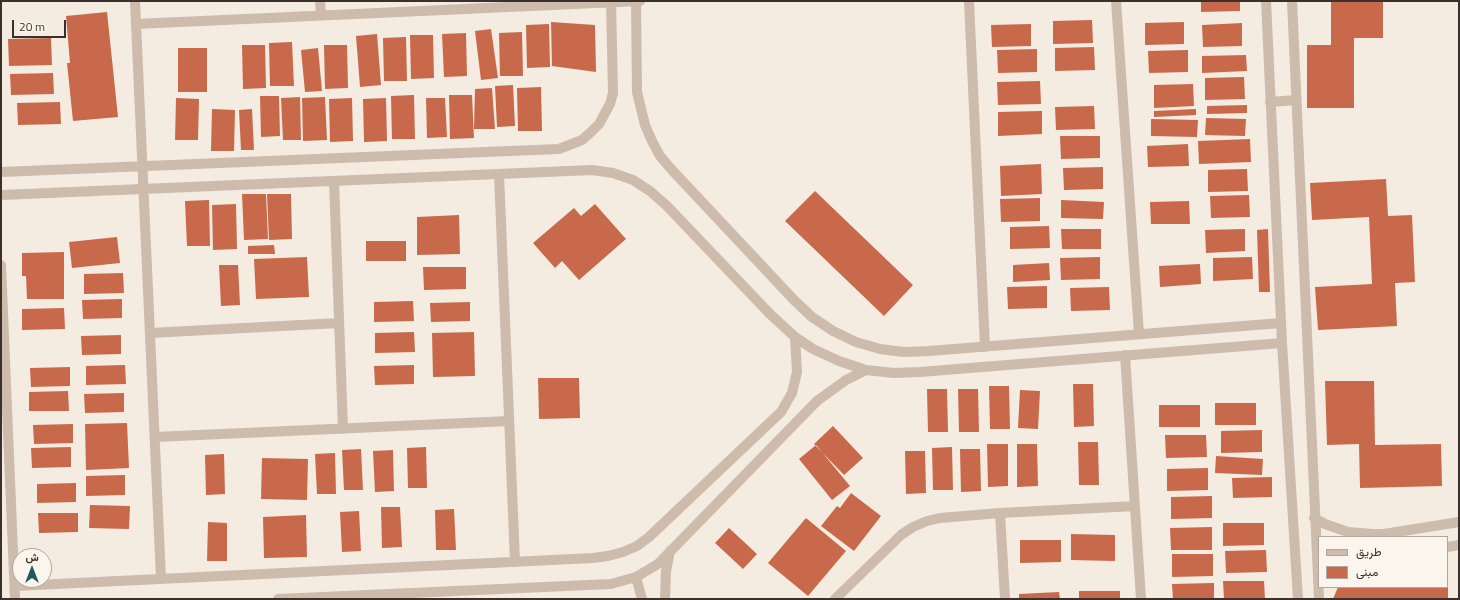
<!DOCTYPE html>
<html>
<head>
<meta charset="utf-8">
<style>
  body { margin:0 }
  #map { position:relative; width:1460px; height:600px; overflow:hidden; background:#f4ebe1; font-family:"Titillium Web",Vazirmatn,sans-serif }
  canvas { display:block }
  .frame { position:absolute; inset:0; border:2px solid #3b302b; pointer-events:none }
  .legend { position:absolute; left:1318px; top:536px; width:130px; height:52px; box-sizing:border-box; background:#fbf5ee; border:1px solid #aea6a0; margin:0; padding:5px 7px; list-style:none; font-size:12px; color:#3b302b }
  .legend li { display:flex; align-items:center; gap:8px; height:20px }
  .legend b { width:20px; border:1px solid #aea6a0 }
  .north { position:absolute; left:12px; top:548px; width:40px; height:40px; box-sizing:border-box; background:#fbf5ee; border:1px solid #aea6a0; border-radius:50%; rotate:0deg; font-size:11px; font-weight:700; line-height:16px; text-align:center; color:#3b302b }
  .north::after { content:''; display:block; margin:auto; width:14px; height:18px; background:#1f5a5e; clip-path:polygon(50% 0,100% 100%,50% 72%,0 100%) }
  .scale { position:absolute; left:12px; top:20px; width:54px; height:18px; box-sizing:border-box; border:2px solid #3b302b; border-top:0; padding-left:5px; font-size:12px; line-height:14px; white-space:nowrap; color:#3b302b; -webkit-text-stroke:3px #fbf5ee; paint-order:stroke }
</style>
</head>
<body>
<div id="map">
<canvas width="1460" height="600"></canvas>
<div class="frame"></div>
<ul class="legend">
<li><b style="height:5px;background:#cdbbac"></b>طريق</li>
<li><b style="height:11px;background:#c8694b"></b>مبنى</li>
</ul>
<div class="north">ش</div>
<div class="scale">20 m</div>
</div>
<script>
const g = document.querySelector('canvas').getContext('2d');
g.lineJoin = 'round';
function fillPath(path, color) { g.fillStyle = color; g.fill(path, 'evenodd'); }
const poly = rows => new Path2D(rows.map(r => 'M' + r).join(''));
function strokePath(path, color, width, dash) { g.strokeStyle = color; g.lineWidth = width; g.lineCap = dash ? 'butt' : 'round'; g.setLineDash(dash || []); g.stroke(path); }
fillPath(poly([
  [1201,1,1240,1,1240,11,1201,12],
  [1331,1,1383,1,1383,38,1354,38,1354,108,1307,108,1307,45,1331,45],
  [107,12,118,117,73,121,67,63,70,63,66,16],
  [1092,20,1093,43,1053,44,1053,21],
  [551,22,595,25,596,72,552,66],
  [1184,22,1184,44,1145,45,1145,23],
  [1242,23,1242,46,1203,47,1202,25],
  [549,24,550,67,527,68,526,25],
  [1031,24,1031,46,992,47,991,25],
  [491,29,498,78,481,80,475,31],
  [522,32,523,76,500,76,499,33],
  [466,33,467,76,444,77,442,34],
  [377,34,381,85,360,87,356,36],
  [410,35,433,35,434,78,411,79],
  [406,37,407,81,384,81,383,38],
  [51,38,52,65,9,66,8,39],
  [292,42,294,86,270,86,269,43],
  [242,45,265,45,266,88,243,89],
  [324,45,347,45,348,88,325,89],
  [1094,47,1095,70,1055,71,1055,48],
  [178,48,207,48,207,92,178,92],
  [318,48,322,91,305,92,301,50],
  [1037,49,1037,72,998,73,997,50],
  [1188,50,1188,72,1149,73,1148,51],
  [1246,55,1247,71,1202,73,1202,56],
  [53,73,54,94,11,95,10,74],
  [1244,77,1245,99,1205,100,1205,78],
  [1040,81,1041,104,998,105,997,82],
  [1193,84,1194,106,1154,108,1154,85],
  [513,85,515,126,497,127,495,86],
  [541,87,542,131,518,131,517,88],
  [492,88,495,129,474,129,475,89],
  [414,95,415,139,392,139,391,96],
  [449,95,472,95,474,138,450,139],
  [260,96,279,96,280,136,261,137],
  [300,97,301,140,283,140,281,98],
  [325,97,327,140,303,141,302,98],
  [176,98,199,99,198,140,175,140],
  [352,98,353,141,330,142,329,99],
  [386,98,387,141,364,142,363,99],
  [426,98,445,98,447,137,427,138],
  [60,102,61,124,18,125,17,103],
  [1247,105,1247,113,1207,114,1207,106],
  [1094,106,1095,129,1056,130,1055,107],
  [212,109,235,110,234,151,211,151],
  [252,109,254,150,241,150,239,110],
  [1196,109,1196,115,1154,117,1154,111],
  [1042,111,1042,134,998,136,998,112],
  [1206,118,1246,119,1245,136,1205,135],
  [1151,119,1198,120,1197,137,1151,136],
  [1060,136,1100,136,1100,158,1061,159],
  [1250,139,1251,162,1199,164,1198,141],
  [1188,144,1189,166,1148,167,1147,146],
  [1041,164,1042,194,1001,196,1000,166],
  [1103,167,1103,189,1064,190,1063,168],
  [1247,169,1248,191,1208,192,1208,170],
  [1386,179,1388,216,1412,215,1415,282,1395,283,1397,326,1318,330,1315,287,1372,284,1369,217,1312,220,1310,183],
  [815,191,913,285,884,316,785,221],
  [242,194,266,194,268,239,244,240],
  [267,194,291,194,292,239,269,240],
  [1249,195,1250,217,1211,218,1210,196],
  [1040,198,1040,221,1001,222,1000,199],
  [209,200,210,246,187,246,185,201],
  [1061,200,1104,202,1103,219,1061,218],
  [1189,201,1190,224,1151,224,1150,202],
  [236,204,237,249,213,250,212,205],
  [595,204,626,239,579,280,562,261,555,268,533,243,574,208,581,216],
  [459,215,460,254,417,255,417,217],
  [1049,226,1050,248,1010,249,1010,227],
  [1061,229,1101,229,1101,249,1062,249],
  [1245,229,1245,251,1206,253,1205,230],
  [1268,229,1270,292,1259,292,1257,230],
  [117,237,120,263,72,268,69,242],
  [366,241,406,241,406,261,366,261],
  [274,245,275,254,248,254,248,246],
  [64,252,64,299,27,299,26,276,22,276,22,253],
  [307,257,309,297,256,299,254,259],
  [1100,257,1100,279,1061,280,1060,258],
  [1252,257,1253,279,1213,281,1213,258],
  [1049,263,1050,280,1013,282,1013,265],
  [1200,264,1201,284,1160,287,1159,266],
  [219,265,238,265,240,305,221,306],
  [423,267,466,267,466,289,424,290],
  [123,273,124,293,84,294,84,274],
  [1047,286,1047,308,1008,309,1007,287],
  [1109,287,1110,310,1071,311,1070,288],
  [122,299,122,318,83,319,82,300],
  [413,301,414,321,374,322,374,302],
  [470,302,470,321,431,322,430,303],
  [64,308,65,329,22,330,22,309],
  [414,332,415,352,375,353,375,333],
  [474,332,475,376,433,377,432,333],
  [121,335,121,354,82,355,81,336],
  [125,365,126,384,86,385,86,366],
  [414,365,414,384,375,385,374,366],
  [70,367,70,386,31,387,30,368],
  [538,378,579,378,580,418,539,419],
  [1325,381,1374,381,1375,445,1441,444,1442,486,1360,488,1359,444,1327,445],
  [1073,384,1093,384,1094,426,1074,427],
  [989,386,1009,386,1010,429,990,429],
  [927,389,947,389,948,432,928,432],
  [958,389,978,389,979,432,959,432],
  [1020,390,1040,391,1038,429,1018,428],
  [68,391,69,411,29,411,29,392],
  [124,393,124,412,85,413,84,394],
  [1215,403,1256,403,1256,425,1215,425],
  [1159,405,1200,405,1200,427,1159,427],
  [127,423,129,468,86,470,85,424],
  [73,424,73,443,34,444,33,425],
  [833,426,863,458,844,475,814,444],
  [1262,430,1262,452,1221,453,1221,431],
  [1165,435,1206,435,1207,457,1166,458],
  [1078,442,1098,442,1099,485,1079,485],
  [987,444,1008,444,1008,486,988,487],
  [1017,444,1037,444,1038,486,1017,487],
  [816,445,850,486,832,500,799,459],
  [71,447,71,467,32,468,31,448],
  [426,447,427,488,408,488,407,448],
  [952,447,953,490,933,490,932,448],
  [361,449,363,490,344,490,342,450],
  [960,449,980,449,981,491,961,492],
  [393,450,394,491,375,492,373,451],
  [905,451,925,451,926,493,906,494],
  [335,453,336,494,317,494,315,454],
  [224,454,225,494,206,495,205,455],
  [1216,456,1263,459,1262,475,1215,473],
  [262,458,308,459,307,500,261,499],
  [1208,468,1208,490,1167,491,1167,469],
  [125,475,125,495,86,496,86,476],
  [1272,477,1272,497,1233,498,1232,478],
  [76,483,76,502,37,503,37,484],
  [851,493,881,516,854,551,821,526,837,506,840,508],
  [1212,496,1212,518,1171,519,1171,497],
  [90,505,130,506,129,529,89,528],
  [381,507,400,507,402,547,382,548],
  [454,509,456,550,436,550,435,510],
  [359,511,361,551,342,552,340,512],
  [38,513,78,513,78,532,39,533],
  [306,515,307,557,264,558,263,517],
  [806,518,846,551,808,596,768,563],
  [208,522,227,523,227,561,207,561],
  [1223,523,1264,523,1264,545,1223,546],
  [1212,527,1212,550,1171,550,1170,528],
  [729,528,757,554,743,569,715,543],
  [1071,534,1115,535,1115,561,1071,560],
  [1020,540,1061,540,1061,562,1020,563],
  [1266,550,1267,572,1226,573,1225,551],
  [1172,554,1213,554,1213,576,1172,577],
  [1223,581,1264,581,1265,599,1224,599],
  [1214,583,1214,599,1173,599,1172,584],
  [1338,587,1448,587,1448,598,1442,599,1333,599],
  [1079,591,1120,591,1120,599,1079,599],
  [1059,592,1060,599,1019,599,1019,594]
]), '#c8694b');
strokePath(poly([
  [135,1,161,579],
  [320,1,321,15],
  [636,1,637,92,645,125,652,141,660,156,672,170,794,300,812,317,833,331,856,342,880,349,904,352,929,351,1281,323],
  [969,1,985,347],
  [1116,1,1139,334],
  [1266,1,1282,343,1298,599],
  [1292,1,1319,599],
  [136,24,640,1],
  [1270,102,1296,100],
  [1,172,559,149,582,140,591,132,599,124,610,104,613,93,611,1],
  [499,174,515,562],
  [334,181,343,429],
  [1,195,592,170,613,173,633,180,650,191,666,205,770,314,795,337,813,349,839,361,866,370,894,373,920,372,1282,343],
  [1,265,15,599],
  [150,333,339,323],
  [1125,355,1141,599],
  [155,437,509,421],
  [1000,513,1005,599],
  [1314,518,1325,524,1348,532,1372,534,1384,534,1459,522],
  [1447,547,1459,545],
  [636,577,642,599],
  [15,586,593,558,608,556,623,552,637,546,649,537,781,412,792,393,797,372,795,337],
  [278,599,611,584,636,577,658,564,817,401,846,380,866,370],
  [665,599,666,571,670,551],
  [835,599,901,535,913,527,927,521,940,518,1000,513,1135,506]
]), '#cdbbac', 10);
</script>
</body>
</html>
